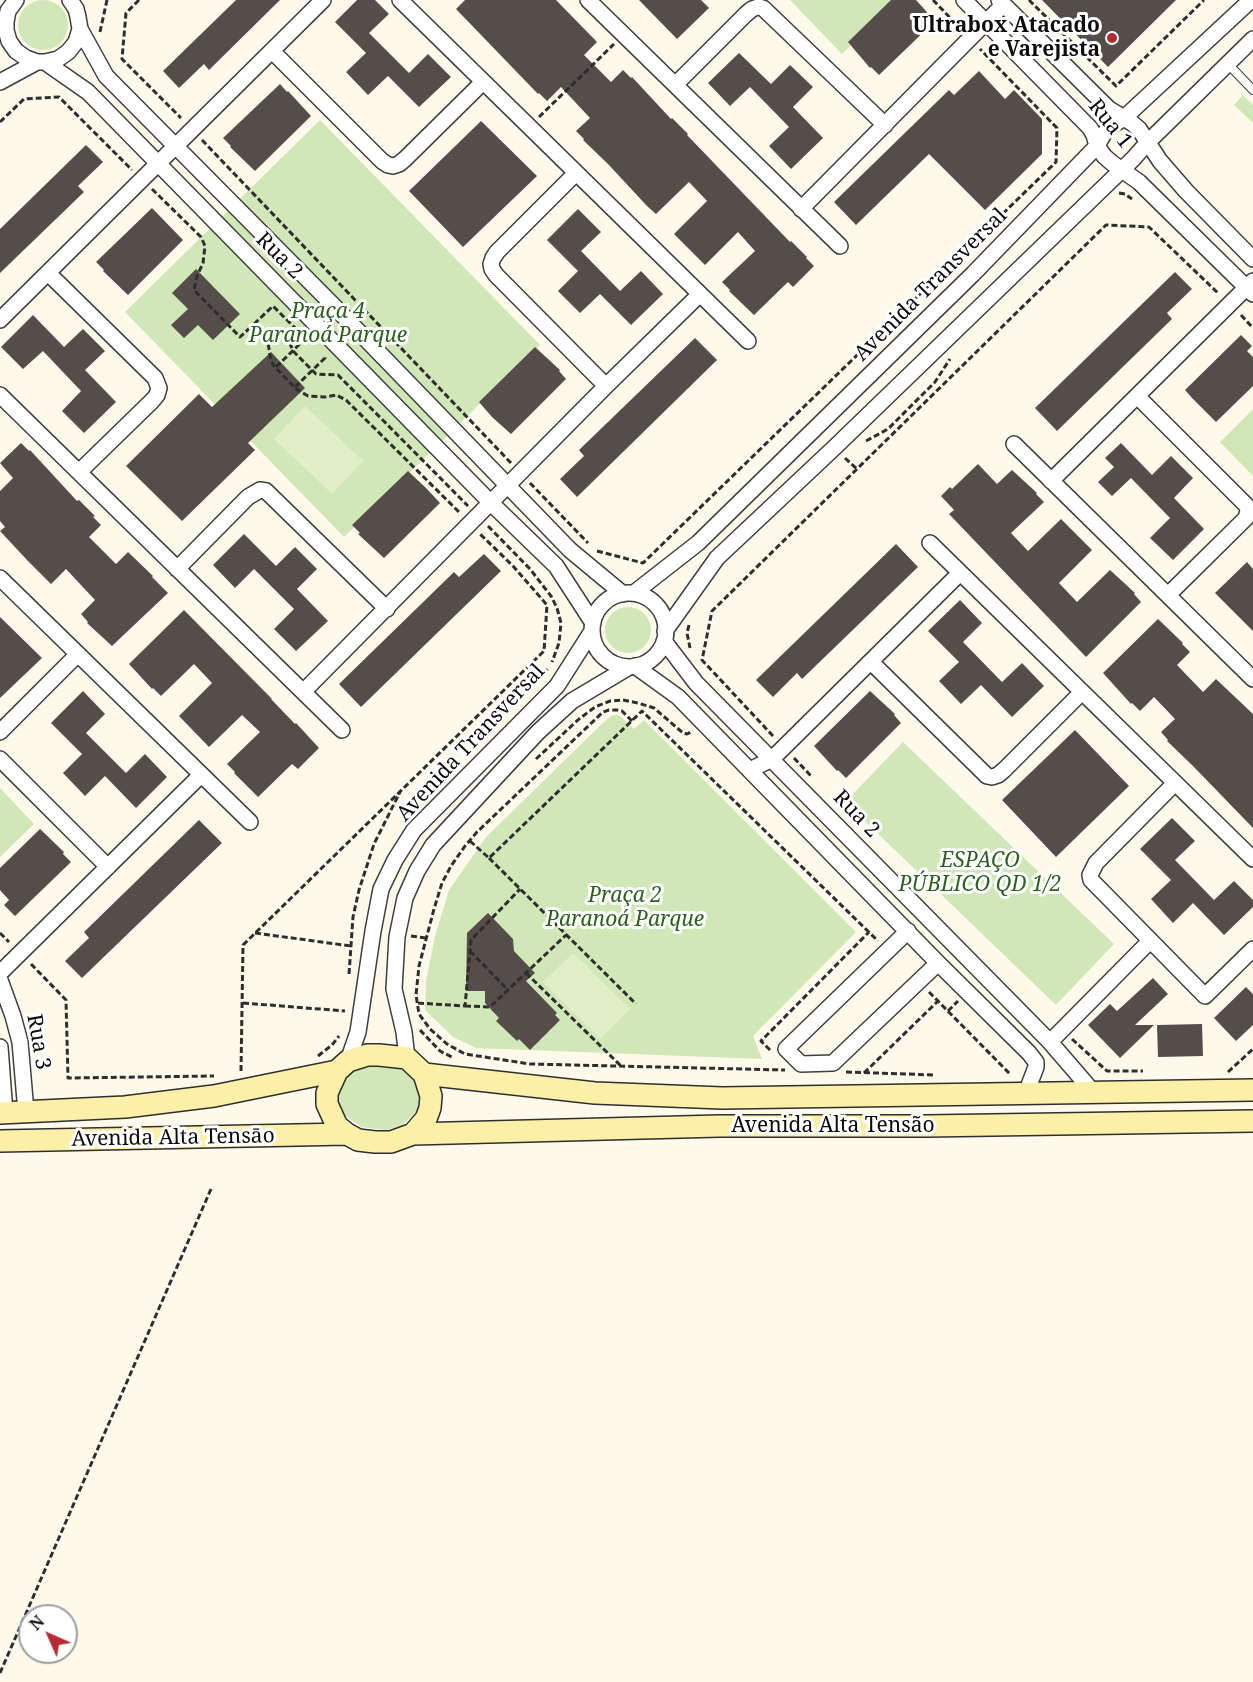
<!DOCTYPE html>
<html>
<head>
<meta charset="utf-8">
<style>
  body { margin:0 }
  #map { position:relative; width:1253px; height:1682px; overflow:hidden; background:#fefaeb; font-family:"Noto Serif",serif }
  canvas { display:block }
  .north { position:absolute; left:18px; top:1604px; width:60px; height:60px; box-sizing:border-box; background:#fff; border:2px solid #9e9e9e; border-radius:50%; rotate:315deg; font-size:16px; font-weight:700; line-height:24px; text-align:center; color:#0c0c0c }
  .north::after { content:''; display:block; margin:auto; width:21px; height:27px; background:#b62a34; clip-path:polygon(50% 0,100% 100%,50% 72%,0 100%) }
</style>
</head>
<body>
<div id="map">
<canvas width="1253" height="1682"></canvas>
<div class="north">N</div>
</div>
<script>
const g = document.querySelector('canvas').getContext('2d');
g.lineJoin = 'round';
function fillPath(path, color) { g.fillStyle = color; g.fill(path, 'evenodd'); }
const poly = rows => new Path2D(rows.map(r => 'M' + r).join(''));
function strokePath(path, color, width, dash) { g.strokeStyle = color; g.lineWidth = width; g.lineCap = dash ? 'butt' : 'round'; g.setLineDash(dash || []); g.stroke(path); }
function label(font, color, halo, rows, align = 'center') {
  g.font = font + ' "Noto Serif",serif'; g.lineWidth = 6; g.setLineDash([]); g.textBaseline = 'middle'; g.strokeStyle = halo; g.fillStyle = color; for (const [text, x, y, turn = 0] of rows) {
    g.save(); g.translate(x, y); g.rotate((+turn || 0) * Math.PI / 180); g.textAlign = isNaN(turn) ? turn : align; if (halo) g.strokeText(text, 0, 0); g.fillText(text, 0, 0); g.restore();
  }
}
fillPath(poly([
  [790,0,898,0,842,54],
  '18 25a25 25 0 1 1 50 0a25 25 0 1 1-50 0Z',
  [1243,95,1253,105,1253,123,1234,105],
  [320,120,540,345,344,537,125,312],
  [1253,409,1253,476,1220,442],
  '605 630a23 23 0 1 1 46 0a23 23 0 1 1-46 0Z',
  [613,715,619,715,634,729,644,720,856,932,753,1036,762,1059,476,1048,453,1037,425,1010,426,981,435,936,449,890,486,837,607,719],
  [903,742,1114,944,1056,1005,845,802],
  [0,788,34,824,0,857],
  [364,1063,388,1063,405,1069,417,1080,422,1092,420,1104,415,1113,402,1125,387,1130,361,1127,342,1113,338,1099,338,1089,346,1076,353,1069]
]), '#d1e7b7');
fillPath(poly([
  [305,406,363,461,332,494,274,439],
  [573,953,630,1009,600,1039,543,982]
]), '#e2eec8');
fillPath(poly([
  [236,0,280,0,209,70,204,64,179,88,163,71],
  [357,0,375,0,389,14,369,33,409,73,428,54,451,77,419,107,388,76,368,95,346,72,366,53,335,22],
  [465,0,556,0,597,42,584,55,611,82,623,70,631,78,632,77,671,119,672,118,688,134,687,135,790,242,791,241,807,257,806,258,814,266,793,287,788,282,754,315,729,291,730,290,722,282,755,251,738,232,705,265,674,234,707,201,689,182,656,214,647,206,608,164,583,140,584,139,576,131,590,118,561,87,547,101,539,93,538,94,456,9],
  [639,0,701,0,709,8,677,39],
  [891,0,916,0,935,21,879,75,871,67,870,68,848,42],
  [1042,0,1176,0,1108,67],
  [739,53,771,84,790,65,813,87,793,107,823,138,791,169,769,146,789,127,750,87,730,106,708,83],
  [979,71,1005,99,1014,90,1042,119,1042,154,985,210,929,154,856,225,834,202,949,90,954,95],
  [280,84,287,92,288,91,311,116,255,171,230,147,231,146,223,138],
  [481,121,537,176,463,247,409,191],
  [86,145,103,162,78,186,84,192,0,273,0,229],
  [152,208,183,240,128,295,103,271,104,270,96,262],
  [578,209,601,232,581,251,620,291,641,271,663,294,631,325,600,294,580,313,558,291,578,271,547,240],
  [196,269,240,314,213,340,198,325,184,338,171,325,188,309,172,293],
  [1175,272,1192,289,1167,313,1172,319,1057,431,1035,408],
  [33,315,64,347,83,329,105,351,85,370,116,402,84,433,62,411,81,391,43,351,23,369,1,347],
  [1241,335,1252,346,1247,351,1253,357,1253,386,1216,422,1192,398,1185,390],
  [695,338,717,360,577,497,560,479,584,456,579,450],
  [535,347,560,370,559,371,566,379,511,434,492,417,479,402],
  [271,352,305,388,248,443,255,450,182,521,126,466,199,394,212,407],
  [21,443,29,451,30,450,77,501,79,500,95,516,93,517,101,525,89,537,116,564,128,552,153,576,152,577,168,593,112,646,87,623,88,622,81,614,95,600,66,569,51,584,27,560,0,531,5,527,0,521,0,491,13,478,0,463],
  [1121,443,1152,475,1171,456,1193,478,1174,498,1204,529,1173,560,1150,538,1170,518,1131,478,1112,496,1098,482,1114,467,1105,458],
  [978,464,997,484,1012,470,1037,493,1036,494,1044,502,1011,533,1028,551,1061,519,1092,550,1059,583,1077,602,1110,570,1135,593,1134,594,1141,602,1086,657,949,514,954,510,941,496,950,487,952,489],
  [408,471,426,488,440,503,384,558,358,534,360,533,352,525],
  [244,534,276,566,295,547,317,569,297,589,328,621,296,651,274,629,294,609,254,569,235,588,213,565],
  [896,544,918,567,802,679,797,673,773,697,756,680],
  [484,554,501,571,361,707,339,684,454,572,459,577],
  [1247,562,1253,569,1253,631,1215,593],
  [960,600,982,623,963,642,1002,682,1022,663,1044,686,1012,717,981,685,961,704,939,681,959,662,928,631],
  [184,610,272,699,271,699,295,724,296,723,319,748,298,769,292,764,258,797,234,773,235,772,227,764,260,732,242,715,209,747,179,716,212,683,194,664,161,696,153,688,152,689,129,664],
  [0,617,42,658,0,698],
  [1158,619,1183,643,1182,644,1190,652,1177,665,1203,692,1216,679,1253,714,1253,828,1193,766,1167,741,1168,740,1161,732,1175,719,1154,697,1140,711,1132,703,1131,704,1103,673],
  [83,691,105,714,86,733,126,773,145,754,167,777,136,808,105,776,85,796,63,773,82,754,51,723],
  [870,691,895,714,894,715,901,723,846,778,838,770,837,771,814,746],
  [1075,730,1129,786,1056,857,1002,800],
  [1172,818,1195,841,1175,860,1214,900,1234,881,1253,900,1253,907,1224,935,1193,903,1173,923,1151,899,1171,880,1140,849],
  [199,820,222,843,82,978,65,961,89,938,84,932],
  [40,829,64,852,63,854,71,862,15,916,4,905,9,900,0,890,0,868],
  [488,913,513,939,514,951,535,973,526,981,557,1013,555,1015,560,1020,530,1050,519,1039,517,1041,496,1021,499,1018,485,1003,485,991,466,991,467,933],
  [1153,978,1168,994,1135,1025,1154,1025,1120,1058,1088,1025,1110,1004,1117,1011],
  [1246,987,1253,994,1253,1025,1236,1041,1214,1018],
  [1202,1024,1203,1056,1158,1057,1157,1025]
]), '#544d49');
const lane = poly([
  [1228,64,1253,90]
]);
const street = poly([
  [16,0,8,11,6,22,6,30,9,41,16,51,26,58,37,62,45,62,58,59,68,52,76,42,80,29,78,17,76,9,70,0],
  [400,0,748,341],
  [588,0,840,246],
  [964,0,1090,128,1094,135,1097,146,1104,156,1112,163,1139,182,1253,294],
  [999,0,1109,109,1132,123,1139,129,1160,161,1186,191,1253,259],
  [80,29,106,76,329,301,570,550,623,594],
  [272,51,382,161,388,165,393,166,399,164,405,159,483,82],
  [45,62,88,92,491,503,556,566,593,623],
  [0,82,37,62],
  [675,85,746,14,752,9,758,7,763,8,885,125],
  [576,173,497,252,493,258,491,264,492,269,496,275,606,386],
  [801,209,1003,5],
  [48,273,155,378,159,388,157,395,152,401,79,472],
  [0,320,323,0],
  [0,395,342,730],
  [1137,396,1247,506,1248,511,1246,518,1241,523,1168,595],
  [1014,444,1253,679],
  [1051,481,1253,281],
  [930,543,1253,859],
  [177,569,248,497,260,490,266,491,387,609],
  [0,578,250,822],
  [634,593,698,543,973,274,1097,146,1103,135,1111,126,1124,118,1251,0],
  '592 630a37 37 0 1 1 74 0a37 37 0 1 1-74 0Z',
  [665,631,717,558,835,447,1133,159,1148,142,1253,39],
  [664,641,696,683,1050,1042,1094,1093],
  [871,662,987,776,992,777,998,775,1004,770,1082,692],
  [635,666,678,697,938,963,1029,1053,1036,1062,1036,1067,1026,1093],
  [303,692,606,386,700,294],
  [0,732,78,654],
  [0,759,108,867],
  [750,770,772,759,960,573],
  [1175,783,1096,863,1090,875,1091,880,1205,996,1253,949],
  [908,931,786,1049,801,1064,833,1063,938,963],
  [0,973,201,775],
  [0,980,13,1016,20,1042,26,1112],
  [1050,1042,1150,941],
  [0,1047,5,1113],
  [407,1058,404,1032,394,989,397,937,405,898,417,871,433,845,538,732,572,701,629,667],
  [348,1061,358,1032,373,931,381,889,395,860,414,830,557,686,592,631]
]);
const secondary = poly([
  [367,1055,379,1055,407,1058,424,1074,431,1096,430,1108,426,1119,413,1134,391,1142,375,1142,358,1140,347,1134,337,1126,327,1104,327,1093,337,1071,348,1061,367,1055],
  [424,1074,595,1093,722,1098,1253,1090],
  [0,1113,125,1107,214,1096,337,1071],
  [413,1134,719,1126,927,1126,1253,1121],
  [0,1141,347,1134]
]);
strokePath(lane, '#3f3f3f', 10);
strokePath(street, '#3f3f3f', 18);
strokePath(secondary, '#2e2e2e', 24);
strokePath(poly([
  [139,0,126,13,122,59,181,118],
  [933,0,959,27],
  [1029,0,1116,86,1204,0],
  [100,32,107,0],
  [539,117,614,44],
  [0,122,24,99,59,97,132,170],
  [202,140,511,463],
  [152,189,201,237,205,246,203,263,197,276,194,290,240,337,254,324,268,342,270,356,273,365,296,389,308,396,325,397,336,395,346,400,460,513],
  [1119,193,1125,194,1132,199],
  [1241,315,1253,328],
  [254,324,273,306,298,331],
  [300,329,289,341,293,351,316,374,338,375,468,506],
  [276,367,308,336],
  [295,387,325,358,324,356],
  [866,441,888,429,935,382,950,359],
  [845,458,857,469],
  [530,483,588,543],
  [488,526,530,569,551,596,557,608,561,623,559,643,552,662],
  [597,551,643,563,1056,162,1057,128,980,49],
  [689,625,687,633,690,648],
  [514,707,515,703,518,699,549,668],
  [632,721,622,711,617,710,609,710,603,712,477,832,465,846,451,866,442,883,434,909,419,966,416,995,419,1014,430,1029,447,1044,465,1054,530,1064,785,1070],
  [773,736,702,660,712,611,1106,225,1149,227,1219,294],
  [794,758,812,777],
  [536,759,579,719,595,707,610,701,623,700,638,703,654,708,683,733,687,734,693,731],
  [470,841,489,858,642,711,878,941],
  [489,858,636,1004],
  [0,933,9,942],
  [255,933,351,946],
  [411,936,426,938],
  [470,951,508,990],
  [31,964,66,1000,68,1078,214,1076],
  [526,973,621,1066],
  [349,974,353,917,359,890,374,844,400,792],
  [929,992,1011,1075],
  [243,1003,345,1011],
  [418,1003,465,1006,471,940,520,889],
  [465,1006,490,1007,566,935],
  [948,1011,958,1001],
  [420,1030,440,1051,454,1058],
  [1072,1039,1107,1071,1143,1071],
  [770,1050,761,1041,869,932],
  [318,1056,332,1045,339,1036],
  [241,1071,243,945,544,651,547,605,513,566,479,533],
  [846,1072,935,1075],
  [1228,1072,1253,1049],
  [864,1073,938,1001],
  [0,1673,211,1189]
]), '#2e2e2e', 3, [6, 3]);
strokePath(lane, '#fff', 8);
strokePath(street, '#fff', 15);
strokePath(secondary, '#fcf0a9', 21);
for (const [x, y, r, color] of [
  [1112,38,6,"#b62a34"]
]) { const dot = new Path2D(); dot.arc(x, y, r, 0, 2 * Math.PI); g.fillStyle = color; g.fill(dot); strokePath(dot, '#fff', 2); }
label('bold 21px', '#0c0c0c', '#fff', [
  ["Ultrabox Atacado",1100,26],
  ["e Varejista",1100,50]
], 'right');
label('21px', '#0c0c0c', '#fff', [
  ["Rua 1",1110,124,51],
  ["Rua 2",279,256,45],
  ["Avenida Transversal",931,285,-45],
  ["Avenida Transversal",471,743,-47],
  ["Rua 2",856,814,46],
  ["Rua 3",38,1042,80],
  ["Avenida Alta Tensão",833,1126],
  ["Avenida Alta Tensāo",173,1138,-1]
]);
label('italic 21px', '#2e601f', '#fff', [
  ["Praça 4",328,312],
  ["Paranoá Parque",328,336],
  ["ESPAÇO",980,861],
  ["PÚBLICO QD 1/2",980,885],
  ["Praça 2",625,896],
  ["Paranoá Parque",625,920]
]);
</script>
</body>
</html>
